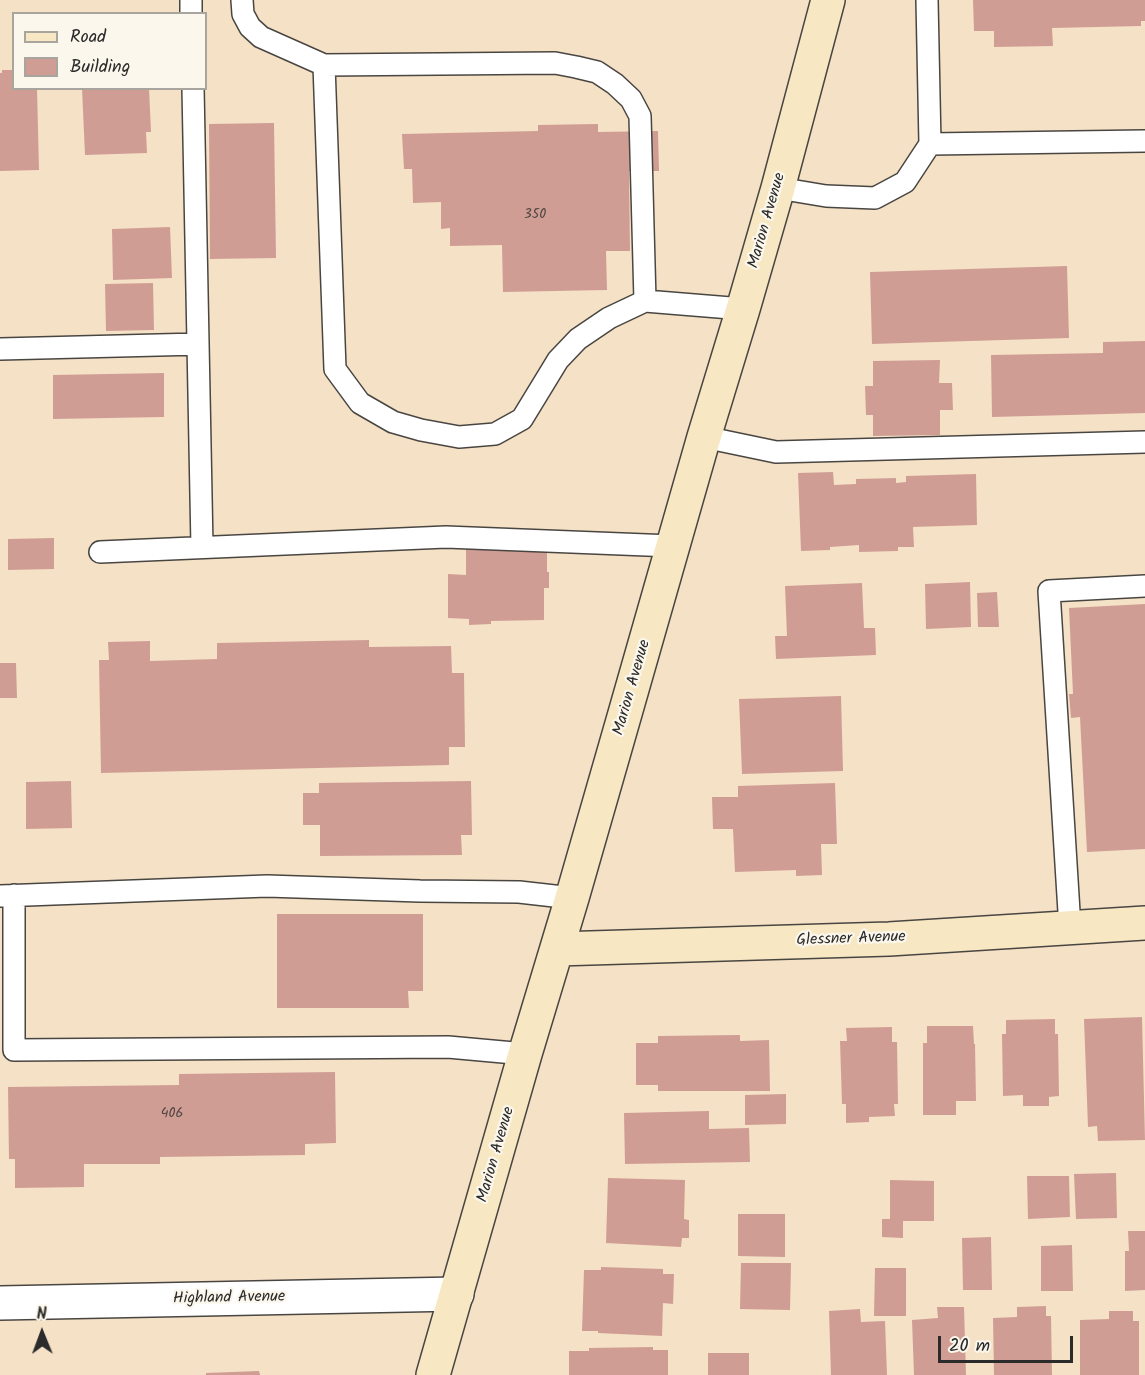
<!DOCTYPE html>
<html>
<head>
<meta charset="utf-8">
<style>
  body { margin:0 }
  #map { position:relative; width:1145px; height:1375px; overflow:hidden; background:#f5e1c6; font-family:Kalam,sans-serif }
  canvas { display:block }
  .legend { position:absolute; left:12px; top:12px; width:195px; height:78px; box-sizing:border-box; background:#fbf7ec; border:2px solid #a8a59f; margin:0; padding:8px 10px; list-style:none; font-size:18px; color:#2b2b2b }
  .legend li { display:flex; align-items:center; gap:12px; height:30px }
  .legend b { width:30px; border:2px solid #a8a59f }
  .north { position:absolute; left:12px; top:1303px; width:60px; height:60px; -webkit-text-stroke:4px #fbf7ec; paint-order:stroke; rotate:359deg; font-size:16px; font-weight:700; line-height:24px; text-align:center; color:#2b2b2b }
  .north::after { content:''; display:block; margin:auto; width:21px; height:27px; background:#2b2b2b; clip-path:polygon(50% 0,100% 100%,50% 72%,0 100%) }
  .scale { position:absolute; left:938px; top:1336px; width:135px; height:27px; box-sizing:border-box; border:3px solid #2b2b2b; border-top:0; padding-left:8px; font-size:18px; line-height:21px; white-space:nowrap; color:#2b2b2b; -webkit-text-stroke:4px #fbf7ec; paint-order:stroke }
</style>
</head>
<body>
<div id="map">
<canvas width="1145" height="1375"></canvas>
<ul class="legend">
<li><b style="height:8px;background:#f7e8c3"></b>Road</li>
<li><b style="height:16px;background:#d09d95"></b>Building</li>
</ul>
<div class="north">N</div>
<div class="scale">20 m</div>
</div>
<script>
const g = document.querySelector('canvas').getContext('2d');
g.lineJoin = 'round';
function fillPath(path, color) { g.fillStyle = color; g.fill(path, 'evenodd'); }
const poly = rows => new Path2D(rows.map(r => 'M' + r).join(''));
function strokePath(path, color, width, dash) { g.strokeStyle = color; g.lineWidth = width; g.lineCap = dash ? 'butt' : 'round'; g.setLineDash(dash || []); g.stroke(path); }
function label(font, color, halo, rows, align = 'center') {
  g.font = font + ' Kalam,sans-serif'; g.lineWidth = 4.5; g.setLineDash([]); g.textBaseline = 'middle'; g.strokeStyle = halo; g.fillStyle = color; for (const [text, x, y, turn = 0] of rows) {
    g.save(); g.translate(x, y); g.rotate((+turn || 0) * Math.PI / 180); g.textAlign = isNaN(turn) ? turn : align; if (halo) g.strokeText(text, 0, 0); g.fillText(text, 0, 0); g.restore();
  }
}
fillPath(poly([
  [973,0,1145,0,1145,21,1141,21,1141,26,1052,28,1053,46,994,47,994,31,974,31],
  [2,70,14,70,14,88,37,88,39,170,0,171,0,73,2,73],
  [82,88,149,88,151,132,146,132,147,153,85,155],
  [274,123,276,258,210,259,209,124],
  [598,124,598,132,658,131,659,171,629,171,630,251,606,251,607,290,503,292,502,245,450,246,450,228,441,229,441,202,413,203,412,169,404,169,402,134,538,131,538,125],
  [170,227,172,278,113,280,112,229],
  [1067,266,1069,338,872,344,870,272],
  [153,283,154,330,106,331,105,284],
  [1145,341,1145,413,992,417,991,355,1103,353,1103,342],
  [940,360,939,383,952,383,953,410,940,410,940,435,873,436,873,415,866,415,865,386,873,386,873,361],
  [164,373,164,417,53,419,53,375],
  [833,472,834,485,856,484,856,479,896,478,896,483,906,482,906,476,976,474,977,525,913,527,914,547,898,547,898,551,859,552,859,545,830,547,830,550,801,551,798,473],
  [54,538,54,569,8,570,8,539],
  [466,545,547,545,547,572,549,572,549,588,544,588,544,620,491,621,491,624,469,625,469,619,448,618,448,574,466,575],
  [970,582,971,627,926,629,925,584],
  [862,583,864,628,875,628,876,655,776,659,775,636,787,636,785,586],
  [997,592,999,627,978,627,977,593],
  [1145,604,1145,849,1087,852,1080,717,1071,718,1069,694,1073,694,1069,608],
  [369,640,369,647,451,646,452,673,464,673,465,747,449,747,449,765,101,773,99,660,109,660,108,642,150,641,150,661,217,659,217,643],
  [0,663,16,663,17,698,0,698],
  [841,696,843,771,742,774,739,699],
  [71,781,72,828,26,829,26,782],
  [471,781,472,835,461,835,462,855,320,856,320,825,303,825,303,793,319,793,319,783],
  [835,783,837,844,821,844,822,875,796,876,796,870,735,872,733,829,713,829,712,797,738,797,738,786],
  [277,914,423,914,423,991,408,991,409,1008,277,1008],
  [1142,1017,1145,1140,1098,1141,1097,1126,1088,1127,1084,1019],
  [1055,1019,1055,1034,1058,1034,1059,1096,1049,1097,1049,1106,1023,1106,1023,1095,1003,1096,1002,1034,1006,1034,1006,1020],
  [927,1026,973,1026,974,1044,975,1044,976,1101,956,1101,956,1115,923,1115,923,1043,927,1043],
  [892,1027,892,1042,897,1042,898,1104,894,1104,895,1116,869,1117,869,1122,846,1123,846,1104,842,1104,840,1041,847,1041,846,1028],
  [740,1035,740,1041,769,1040,770,1091,658,1091,658,1085,636,1085,636,1043,658,1043,658,1036],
  [335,1072,336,1143,305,1144,305,1155,160,1157,160,1164,84,1164,84,1187,15,1188,15,1159,9,1159,8,1087,179,1085,179,1074],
  [786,1094,786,1124,745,1125,745,1095],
  [709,1111,709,1129,749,1128,750,1162,625,1164,624,1113],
  [1116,1173,1117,1218,1076,1219,1074,1174],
  [1027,1176,1069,1176,1070,1217,1028,1219],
  [608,1178,685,1180,684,1219,689,1220,689,1238,682,1238,681,1247,606,1243],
  [890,1180,934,1181,934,1221,903,1221,903,1238,882,1237,882,1219,890,1219],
  [738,1214,785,1214,785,1257,738,1256],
  [1128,1231,1145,1231,1145,1290,1125,1291,1125,1251,1129,1251],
  [991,1237,992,1290,963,1290,962,1238],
  [1072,1245,1073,1291,1041,1291,1041,1246],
  [741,1263,791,1263,790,1310,740,1309],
  [601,1267,663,1269,663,1274,674,1274,673,1304,663,1303,662,1336,598,1333,598,1331,582,1331,584,1270,601,1270],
  [875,1268,906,1268,906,1316,874,1316],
  [1046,1306,1046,1316,1051,1316,1052,1375,994,1375,993,1318,1017,1317,1017,1307],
  [937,1307,964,1307,966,1375,914,1375,912,1320,938,1318],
  [860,1309,861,1322,885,1321,887,1375,831,1375,829,1311],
  [1109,1311,1133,1311,1133,1321,1139,1321,1139,1375,1080,1375,1080,1320,1109,1319],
  [653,1347,653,1350,668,1350,668,1375,569,1375,569,1351,589,1351,589,1348],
  [708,1353,749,1353,749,1375,708,1375],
  [259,1371,260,1375,206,1375,206,1373]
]), '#d09d95');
const lane = poly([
  [191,0,191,14],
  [242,0,243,14,250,27,261,37,324,65,335,369,360,403,393,422,421,430,459,437,495,434,522,419,558,360,578,339,609,318,645,301,743,309],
  [324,65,555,63,576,67,597,72,615,84,631,99,640,116,645,301],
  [193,88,202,547],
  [930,144,1145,141],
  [778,188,826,196,875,198,905,182,930,144,927,0],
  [0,349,198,344],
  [704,437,776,452,1145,442],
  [100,552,446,537,672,546],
  [14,895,14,1050,448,1047,525,1054],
  [0,896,267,886,420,891,519,892,572,898],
  [1070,928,1049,591,1145,586]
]);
const street = poly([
  [0,1303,457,1294]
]);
const secondary = poly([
  [557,949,889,939,1145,923],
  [433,1375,525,1054,572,898,626,710,704,437,743,309,778,188,828,0]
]);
strokePath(lane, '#494642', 24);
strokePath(street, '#494642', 36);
strokePath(secondary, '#494642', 36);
strokePath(lane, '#fff', 21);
strokePath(street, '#fff', 33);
strokePath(secondary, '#f7e8c3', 33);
label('14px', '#544846', null, [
  ["350",535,216],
  ["406",172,1115]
]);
label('16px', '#2b2b2b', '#fbf7ec', [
  ["Marion Avenue",768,221,-74],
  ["Marion Avenue",633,688,-74],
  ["Glessner Avenue",851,940,-2],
  ["Marion Avenue",497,1155,-74],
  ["Highland Avenue",229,1299,-1]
]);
</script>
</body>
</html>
